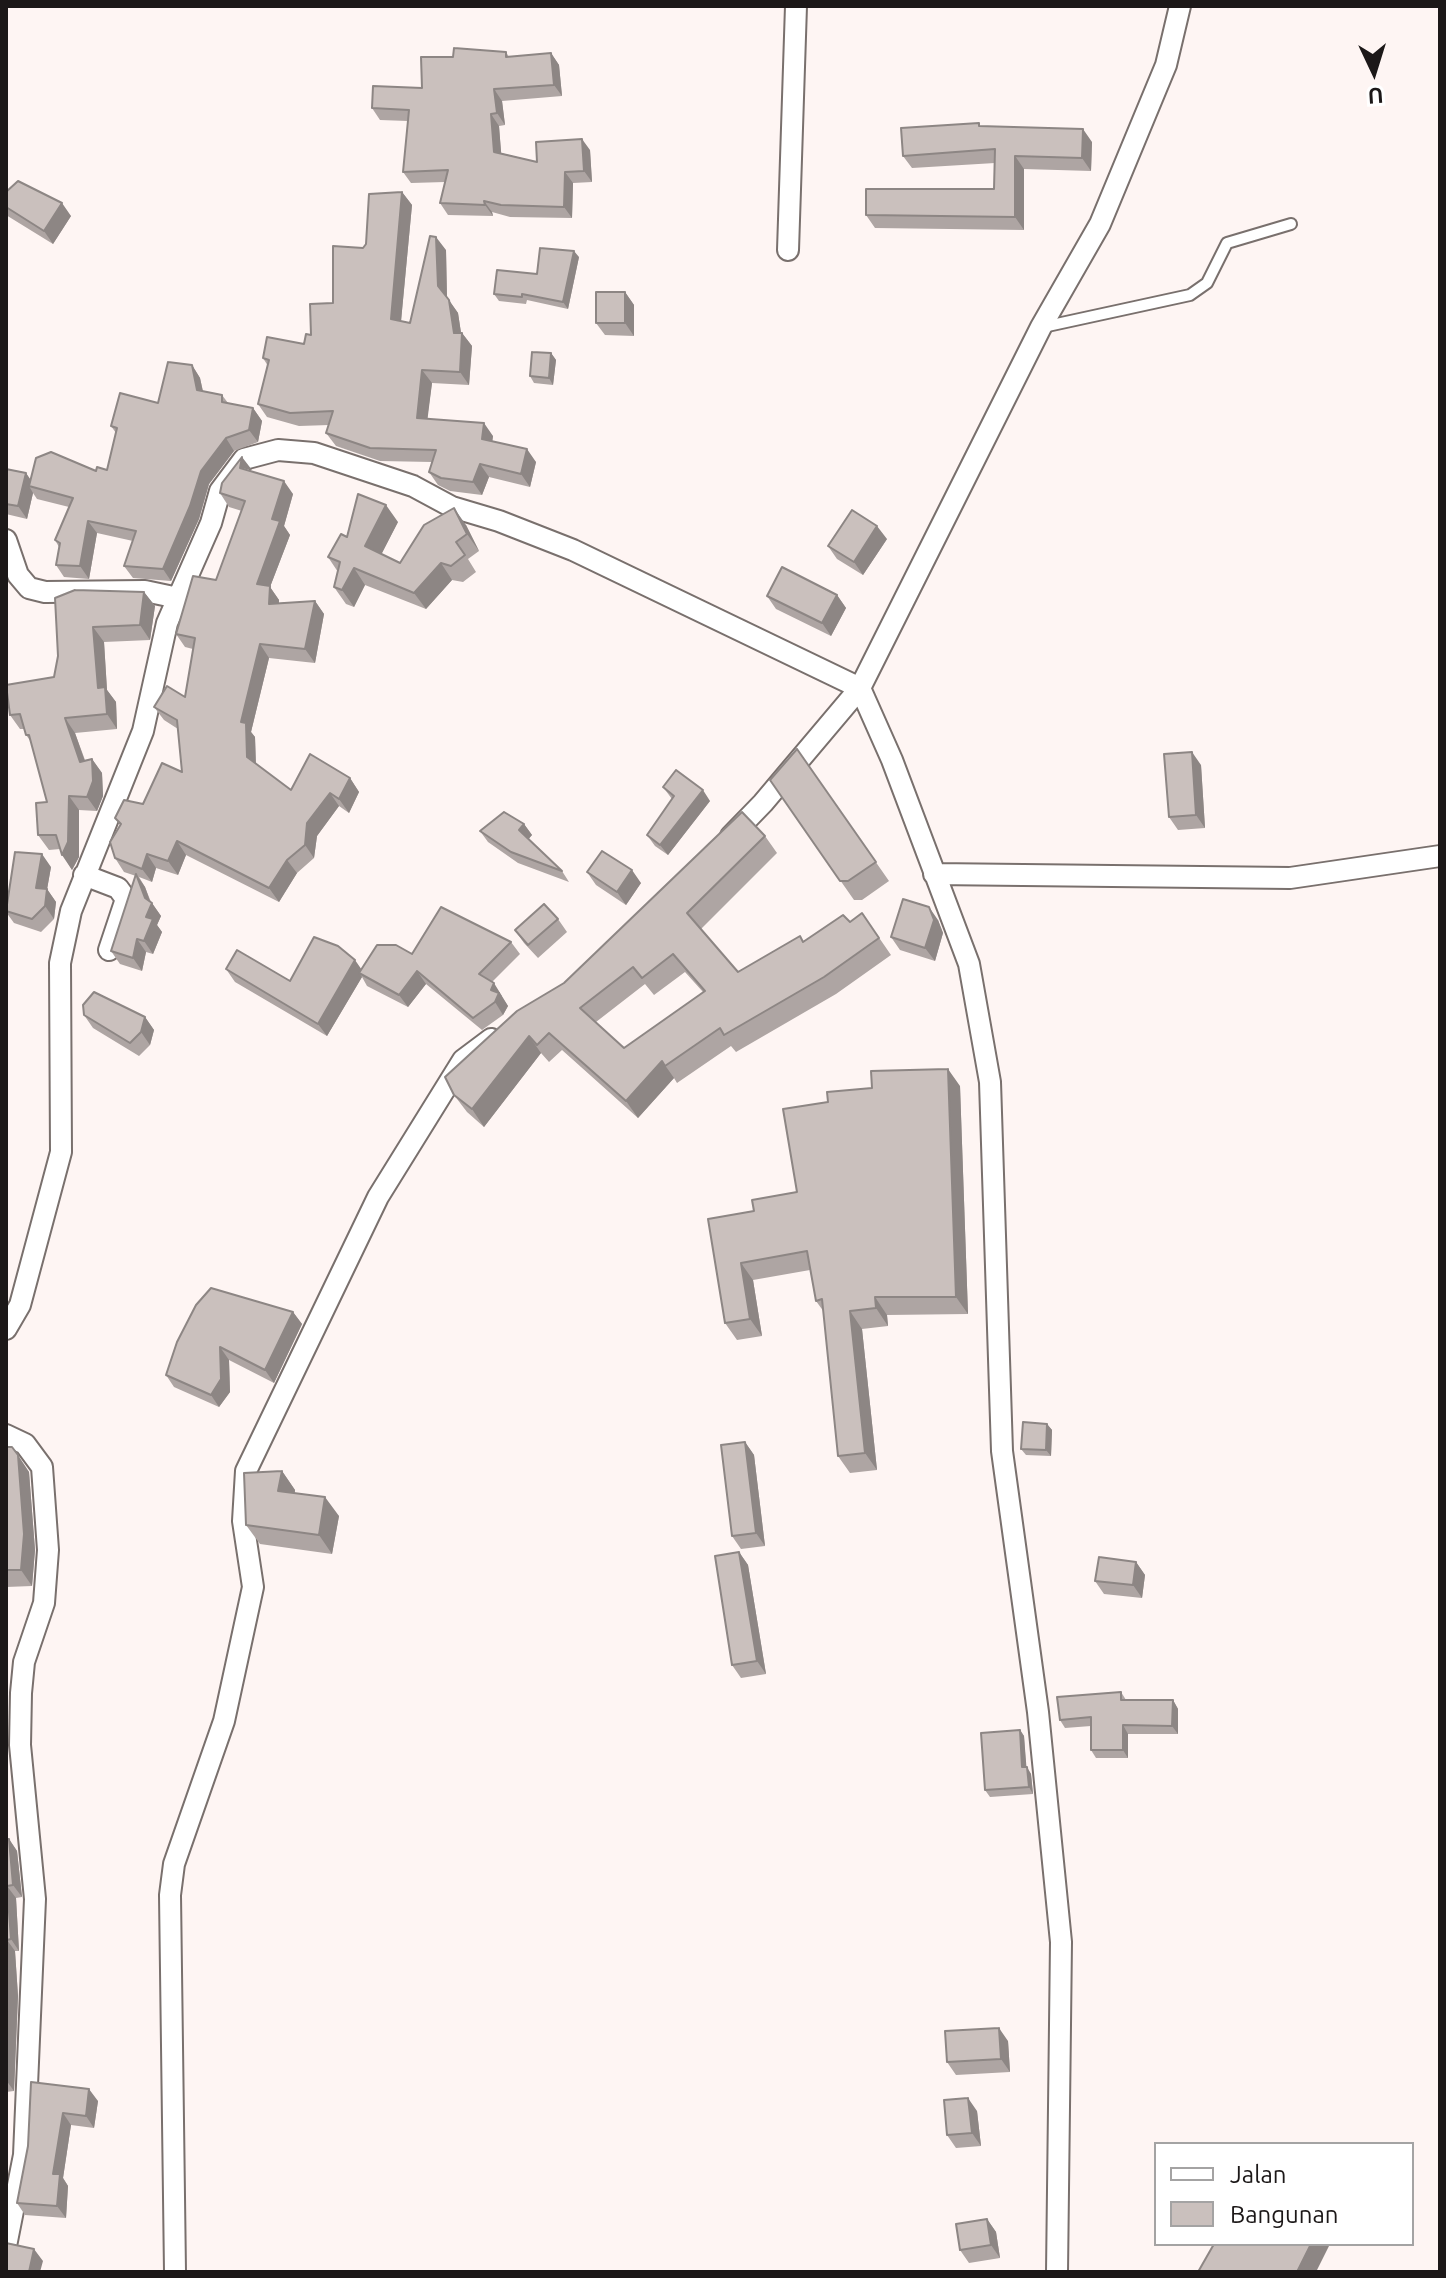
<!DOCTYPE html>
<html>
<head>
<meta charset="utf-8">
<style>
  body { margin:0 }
  #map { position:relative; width:1446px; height:2278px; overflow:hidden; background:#fef5f3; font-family:Ubuntu,sans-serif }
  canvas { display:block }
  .frame { position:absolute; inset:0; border:8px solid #1c1818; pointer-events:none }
  .legend { position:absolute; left:1154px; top:2142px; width:260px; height:104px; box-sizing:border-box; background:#fff; border:2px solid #a4a3a3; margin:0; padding:10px 14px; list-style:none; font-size:24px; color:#1c1818 }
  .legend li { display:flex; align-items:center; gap:16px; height:40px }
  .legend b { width:40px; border:2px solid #a4a3a3 }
  .north { position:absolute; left:1334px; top:32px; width:80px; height:80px; -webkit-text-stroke:6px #fff; paint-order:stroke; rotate:176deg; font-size:22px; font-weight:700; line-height:32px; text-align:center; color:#1c1818 }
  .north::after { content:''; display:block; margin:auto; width:28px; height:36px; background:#1c1818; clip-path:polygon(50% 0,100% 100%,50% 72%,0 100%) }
</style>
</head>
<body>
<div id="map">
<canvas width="1446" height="2278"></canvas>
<div class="frame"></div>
<ul class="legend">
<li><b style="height:10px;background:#fff"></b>Jalan</li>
<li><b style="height:22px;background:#cac0bd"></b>Bangunan</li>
</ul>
<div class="north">U</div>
</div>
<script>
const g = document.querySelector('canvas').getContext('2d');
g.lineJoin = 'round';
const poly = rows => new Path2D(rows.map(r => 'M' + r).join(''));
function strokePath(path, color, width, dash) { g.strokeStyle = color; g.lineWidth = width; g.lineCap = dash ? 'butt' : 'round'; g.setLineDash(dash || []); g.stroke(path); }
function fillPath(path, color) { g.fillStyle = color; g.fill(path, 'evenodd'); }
const service = poly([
  [1043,327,1190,295,1207,283,1227,243,1291,224]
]);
const minor = poly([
  [788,250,796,6],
  [6,540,18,575,29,588,45,592,145,591,178,598],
  [934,874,1290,878,1440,856],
  [84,875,118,888,126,899,109,950],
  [6,1329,20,1305,61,1152,60,963,71,911,143,731,167,623,211,523,220,491,244,459,278,450,314,453,413,486,452,507,499,521,573,550,860,688,763,803,731,836],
  [6,1435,25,1444,42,1467,48,1550,44,1603,24,1662,21,1693,20,1745,35,1899,24,2155,6,2246],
  [175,2272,170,1895,174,1864,224,1721,253,1587,243,1521,246,1471,378,1197,463,1060,491,1039],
  [1057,2272,1061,1942,1038,1712,1002,1451,990,1082,969,964,892,760,860,688,1041,327,1100,224,1166,65,1180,6]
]);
strokePath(service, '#79706d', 14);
strokePath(minor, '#79706d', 24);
strokePath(service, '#fff', 10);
strokePath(minor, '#fff', 20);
fillPath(poly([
  [506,52,509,57,551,53,559,65,562,96,502,101,505,125,499,126,501,153,537,162,590,150,592,182,573,183,572,218,510,217,492,212,493,216,448,215,440,203,445,182,411,183,403,172,408,121,380,120,372,108,422,88,453,57],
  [981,126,1092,142,1091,171,1024,169,1024,230,875,228,866,215,994,189,995,163,912,168,903,156],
  [6,192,71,216,53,244,6,215],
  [402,192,412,205,401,321,410,323,446,250,447,298,458,313,461,333,462,333,472,346,469,385,432,383,427,419,493,436,492,441,536,462,530,487,489,477,482,495,450,491,438,485,429,472,432,462,380,461,336,446,326,433,329,425,299,426,267,417,258,404,268,366,263,358,304,344,333,303,363,248],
  [579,257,568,309,527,300,526,304,499,301,494,294,537,274],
  [625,292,634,305,634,336,605,335,596,323],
  [551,353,556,360,553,385,534,383,530,376],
  [192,365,200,378,203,391,222,395,228,403,253,408,262,421,258,442,234,451,209,484,199,519,171,581,133,578,124,566,133,541,97,533,89,579,64,577,56,565,59,547,55,540,69,507,37,499,33,493,27,519,6,514,6,469,26,473,30,480,107,470,116,433,111,426,158,403],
  [252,471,293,494,284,526,290,535,270,587,279,600,279,603,315,601,324,614,315,663,269,658,251,732,255,737,256,764,291,790,350,778,359,792,349,813,339,806,317,836,314,858,297,873,279,902,186,855,178,875,156,868,152,882,139,877,145,887,151,902,161,916,157,925,162,932,153,954,146,952,142,971,120,964,111,951,136,876,124,872,115,858,120,825,115,818,143,804,182,772,178,729,164,720,154,707,185,697,193,649,185,647,176,634,216,580,242,511,229,507,220,493],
  [398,522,381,554,400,563,466,525,479,551,468,559,476,572,463,582,452,580,426,609,365,585,354,607,346,604,334,587,338,572,328,557,347,537],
  [887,539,863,575,837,559,828,546],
  [144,592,155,606,150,640,104,642,107,690,116,702,117,729,75,733,85,760,92,759,102,773,103,796,97,811,79,810,79,857,72,870,60,849,49,850,38,835,47,802,32,743,26,735,24,729,20,729,10,715,54,677,58,656,55,598],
  [837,595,846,608,831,636,776,609,767,596],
  [797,749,889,881,862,900,854,900,770,780],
  [1201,765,1205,828,1178,830,1169,817],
  [663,787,710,801,668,855,655,846,647,835,672,799],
  [524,824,532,835,528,839,562,871,569,882,518,863,488,842,480,831],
  [765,836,777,853,701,929,738,972,804,941,850,922,862,913,891,955,836,994,736,1052,731,1046,677,1083,674,1078,638,1118,562,1050,549,1062,541,1053,484,1127,467,1112,454,1095,564,983],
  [685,972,703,992,624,1048,596,1022,645,984,654,995],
  [51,867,47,889,56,902,54,919,41,932,14,923,6,912,6,904],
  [587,872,641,883,626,905,596,885],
  [558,919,567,932,538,958,524,943,515,930],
  [938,920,943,933,935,961,900,950,891,937],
  [511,942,520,954,492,982,502,996,502,997,508,1006,503,1015,482,1030,426,984,408,1007,367,986,362,977,327,1036,235,982,226,969,290,981,361,969,412,954],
  [84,1015,145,1017,154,1030,150,1045,139,1056,93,1028],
  [960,1086,968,1314,887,1315,888,1326,862,1329,877,1470,850,1473,838,1456,824,1312,816,1301,810,1270,753,1280,762,1336,737,1340,725,1323,754,1211,797,1192],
  [293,1312,302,1324,274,1383,229,1360,230,1392,219,1407,174,1387,166,1375],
  [1047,1424,1052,1430,1051,1456,1026,1455,1021,1449],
  [745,1442,754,1455,765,1546,741,1549,732,1536],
  [6,1447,29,1472,35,1550,32,1586,6,1587],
  [282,1471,295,1490,295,1493,339,1516,332,1554,260,1544,246,1525],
  [739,1552,748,1565,766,1674,741,1678,732,1665],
  [1136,1562,1145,1575,1142,1598,1104,1594,1095,1581],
  [1121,1692,1126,1700,1173,1700,1178,1709,1178,1734,1128,1734,1128,1758,1096,1758,1091,1750,1091,1726,1065,1728,1060,1720],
  [1020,1730,1024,1736,1026,1767,1031,1774,1033,1794,990,1797,985,1790],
  [6,1839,9,1839,17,1851,22,1897,16,1898,19,1951,15,1951,18,1996,14,2091,6,2092],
  [1008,2041,1010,2072,956,2075,947,2062],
  [31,2082,98,2101,94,2128,71,2125,63,2178,68,2186,66,2218,25,2215,17,2203,28,2146],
  [977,2111,981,2146,956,2148,947,2135],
  [987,2219,996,2232,1000,2258,969,2263,960,2250]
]), '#aea5a3');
fillPath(poly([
  [551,53,559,65,562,96,554,85],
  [494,89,502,101,505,125,497,113],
  [491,114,499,126,502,163,494,152],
  [1083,129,1092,142,1091,171,1082,158],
  [582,139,590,150,592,182,584,171],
  [1015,156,1024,169,1024,230,1015,217],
  [565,172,573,183,572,218,564,207],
  [402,192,412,205,400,332,391,319],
  [484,201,492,212,493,216,485,205],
  [62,203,71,216,53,244,44,231],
  [436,237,446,250,447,299,438,286],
  [574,251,579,257,568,309,563,302],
  [625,292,634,305,634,336,625,323],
  [449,300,458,313,462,339,462,333,472,346,469,385,460,372],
  [551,353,556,360,553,385,549,378],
  [192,365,200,378,205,402,197,390],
  [422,370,432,383,426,431,417,418],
  [253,408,262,421,258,442,249,430],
  [484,423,493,436,491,452,482,439],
  [226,438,234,451,209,484,199,519,171,581,163,569,201,471],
  [527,449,536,462,530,487,521,474],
  [242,457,252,470,240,468],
  [480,464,489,477,482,495,473,482],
  [26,473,35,486,29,486,33,493,27,519,18,506],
  [284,481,293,494,284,526,290,535,270,587,279,600,278,617,257,584,272,519],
  [386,505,398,522,377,563,365,546],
  [454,508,466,525,479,551,467,534],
  [88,521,97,533,89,579,80,566],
  [877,526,887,539,863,575,854,562],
  [441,563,452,580,426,609,414,593],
  [354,568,365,585,354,607,342,590],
  [144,592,155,606,150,640,140,625],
  [837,595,846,608,831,636,822,623],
  [315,601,324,614,315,663,305,649],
  [93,627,104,642,107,690,116,702,117,729,107,714,98,688],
  [260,644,269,658,251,732,255,737,256,770,247,757,241,722],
  [65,718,75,733,90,776,80,762],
  [1192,752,1201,765,1205,828,1196,815],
  [92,759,102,773,103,796,97,811,87,797],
  [350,778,359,792,349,813,339,799],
  [703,790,710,801,668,855,660,845],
  [330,793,339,806,317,836,314,858,305,845,307,823],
  [69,796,79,810,79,857,72,870,62,855],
  [524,824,532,835,527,841,519,830],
  [177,841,186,855,178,875,168,861],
  [42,854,51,867,45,901,36,888],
  [147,854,156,868,152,882,142,869],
  [287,860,297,873,279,902,269,888],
  [632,870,641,883,626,905,617,892],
  [136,874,145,887,151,904,152,903,161,916,157,925,162,932,153,954,144,941,146,917,145,898],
  [47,889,56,902,54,919,45,906],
  [929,907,938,920,943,933,935,961,925,948],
  [137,939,146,952,142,971,133,958],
  [355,960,364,973,359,973,362,977,327,1036,318,1024],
  [417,971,426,984,408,1007,399,995],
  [494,983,508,1006,503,1015,495,1002,491,990],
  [145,1017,154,1030,150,1045,141,1032],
  [529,1036,541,1053,484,1127,472,1109],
  [662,1061,674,1078,638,1118,626,1101],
  [948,1069,960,1086,968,1314,956,1297],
  [741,1263,753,1280,762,1336,750,1319],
  [875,1297,887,1315,888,1326,876,1308],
  [850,1311,862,1329,877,1470,865,1453],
  [293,1312,302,1324,274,1383,265,1370],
  [220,1347,229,1360,230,1392,219,1407,211,1395],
  [1047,1424,1052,1430,1051,1456,1046,1450],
  [745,1442,754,1455,765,1546,756,1533],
  [18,1455,29,1472,35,1550,32,1586,21,1570],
  [282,1471,295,1490,292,1510,278,1491],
  [325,1497,339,1516,332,1554,319,1535],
  [739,1552,748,1565,766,1674,757,1661],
  [1136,1562,1145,1575,1142,1598,1133,1585],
  [1173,1700,1178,1709,1178,1734,1172,1726],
  [6,1719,8,1758,6,1755],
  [1123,1725,1128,1734,1128,1758,1123,1750],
  [1020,1730,1024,1736,1027,1774,1022,1767],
  [1027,1767,1031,1774,1033,1794,1029,1787],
  [9,1839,17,1851,22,1897,13,1885],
  [7,1886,16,1898,19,1951,11,1939],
  [7,1940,15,1951,18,1996,14,2091,6,2080],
  [999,2028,1008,2041,1010,2072,1001,2059],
  [89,2089,98,2101,94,2128,86,2116],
  [968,2098,977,2111,981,2146,972,2133],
  [63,2113,71,2125,63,2178,68,2186,66,2218,57,2206,53,2174],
  [987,2219,996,2232,1000,2258,991,2245],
  [1311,2244,1330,2244,1316,2272,1297,2272],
  [34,2249,43,2261,40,2272,29,2272]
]), '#8d8684');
const building = poly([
  [454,48,506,52,506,57,551,53,554,85,494,89,497,113,491,114,494,152,537,162,536,142,582,139,584,171,565,172,564,207,501,205,484,201,485,205,440,203,448,170,403,172,409,110,372,108,373,86,422,88,421,57,453,57,454,48],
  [979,123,979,126,1083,129,1082,158,1015,156,1015,217,866,215,866,189,994,189,995,149,903,156,901,128,979,123],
  [18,181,62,203,44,231,6,207,6,192,18,181],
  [402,192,391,319,410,323,430,236,436,237,438,286,449,300,454,333,462,333,460,372,422,370,417,418,484,423,482,439,527,449,521,474,480,464,473,482,441,478,429,472,436,450,370,448,326,433,333,411,290,413,258,404,269,360,263,358,267,337,304,344,306,334,311,335,310,304,333,303,333,246,363,248,366,244,369,194,402,192],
  [540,248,574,251,563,302,522,294,522,297,494,294,497,270,537,274,540,248],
  [596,292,625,292,625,323,596,323,596,292],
  [532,352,551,353,549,378,530,376,532,352],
  [168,362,192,365,197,390,222,395,222,402,253,408,249,430,226,438,201,471,190,506,163,569,124,566,136,531,88,521,80,566,56,565,60,543,55,540,73,498,29,486,36,458,51,452,96,471,97,467,107,470,117,428,111,426,120,393,158,403,168,362],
  [242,457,240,468,284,481,272,519,280,521,257,584,270,586,269,604,315,601,305,649,260,644,241,722,246,723,247,757,291,790,310,754,350,778,339,799,330,793,307,823,305,845,287,860,269,888,177,841,168,861,147,854,142,869,115,858,110,842,121,824,115,818,124,800,143,804,162,763,182,772,177,720,154,707,167,686,185,697,195,638,176,634,193,576,216,580,245,501,220,493,222,483,242,457],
  [6,469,26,473,18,506,6,504,6,469],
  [358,494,386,505,365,546,400,563,424,525,454,508,467,534,456,542,465,555,451,566,441,563,414,593,354,568,342,590,334,587,340,562,328,557,341,534,347,537,358,494],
  [852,510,877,526,854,562,828,546,852,510],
  [782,567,837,595,822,623,767,596,782,567],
  [75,590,144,592,140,625,93,627,98,688,105,687,107,714,65,718,80,762,92,759,93,781,87,797,69,796,68,842,62,855,56,835,38,835,36,803,47,802,29,735,26,735,20,714,10,715,6,685,54,677,58,656,55,598,75,590],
  [797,749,876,862,848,881,840,881,770,780,797,749],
  [1192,752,1196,815,1169,817,1164,754,1192,752],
  [676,770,703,790,660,845,647,835,674,796,663,787,676,770],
  [504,812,524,824,519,830,562,871,511,852,480,831,504,812],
  [742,812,765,836,687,913,738,972,800,936,803,942,843,915,850,922,862,913,879,938,824,977,724,1035,720,1028,665,1066,662,1061,626,1101,549,1033,537,1045,529,1036,472,1109,454,1095,445,1077,517,1011,564,983,742,812],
  [673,954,705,991,624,1048,580,1008,633,967,642,978,673,954],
  [602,851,632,870,617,892,587,872,602,851],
  [15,852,42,854,36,888,47,889,45,906,32,919,6,911,15,852],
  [136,874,145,898,152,903,146,917,153,919,144,941,137,939,133,958,111,951,136,874],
  [903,899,929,907,934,920,925,948,891,937,903,899],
  [544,904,558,919,528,945,515,930,544,904],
  [441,907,511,942,479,974,494,983,491,990,499,993,495,1002,473,1018,417,971,399,995,359,973,377,945,396,945,412,954,441,907],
  [314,937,338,946,355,960,318,1024,226,969,237,950,290,981,314,937],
  [94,992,145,1017,141,1032,130,1043,84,1015,83,1005,94,992],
  [948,1069,956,1297,875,1297,876,1308,850,1311,865,1453,838,1456,822,1299,816,1301,807,1251,741,1263,750,1319,725,1323,708,1219,754,1211,752,1200,797,1192,783,1109,828,1102,827,1092,872,1088,871,1071,948,1069],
  [211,1288,293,1312,265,1370,220,1347,221,1379,211,1395,166,1375,177,1342,196,1305,211,1288],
  [1023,1422,1047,1424,1046,1450,1021,1449,1023,1422],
  [745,1442,756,1533,732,1536,721,1445,745,1442],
  [6,1447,12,1447,18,1455,24,1534,21,1570,6,1570,6,1447],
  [282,1471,278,1491,325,1497,319,1535,246,1525,244,1473,282,1471],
  [739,1552,757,1661,732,1665,715,1556,739,1552],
  [1099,1557,1136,1562,1133,1585,1095,1581,1099,1557],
  [1121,1692,1121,1700,1173,1700,1172,1726,1123,1725,1123,1750,1091,1750,1091,1717,1060,1720,1057,1697,1121,1692],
  [1020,1730,1022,1767,1027,1767,1029,1787,985,1790,981,1733,1020,1730],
  [6,1839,9,1839,13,1885,7,1886,11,1939,7,1940,9,1984,6,2064,6,1839],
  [999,2028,1001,2059,947,2062,945,2031,999,2028],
  [31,2082,89,2089,86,2116,63,2113,53,2174,60,2174,57,2206,17,2203,28,2146,31,2082],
  [968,2098,972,2133,947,2135,944,2100,968,2098],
  [987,2219,991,2245,960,2250,956,2224,987,2219],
  [6,2243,34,2249,29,2272,6,2272,6,2243],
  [1214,2244,1311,2244,1297,2272,1198,2272,1214,2244]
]);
fillPath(building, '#cac0bd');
strokePath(building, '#8d8684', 2);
</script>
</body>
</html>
